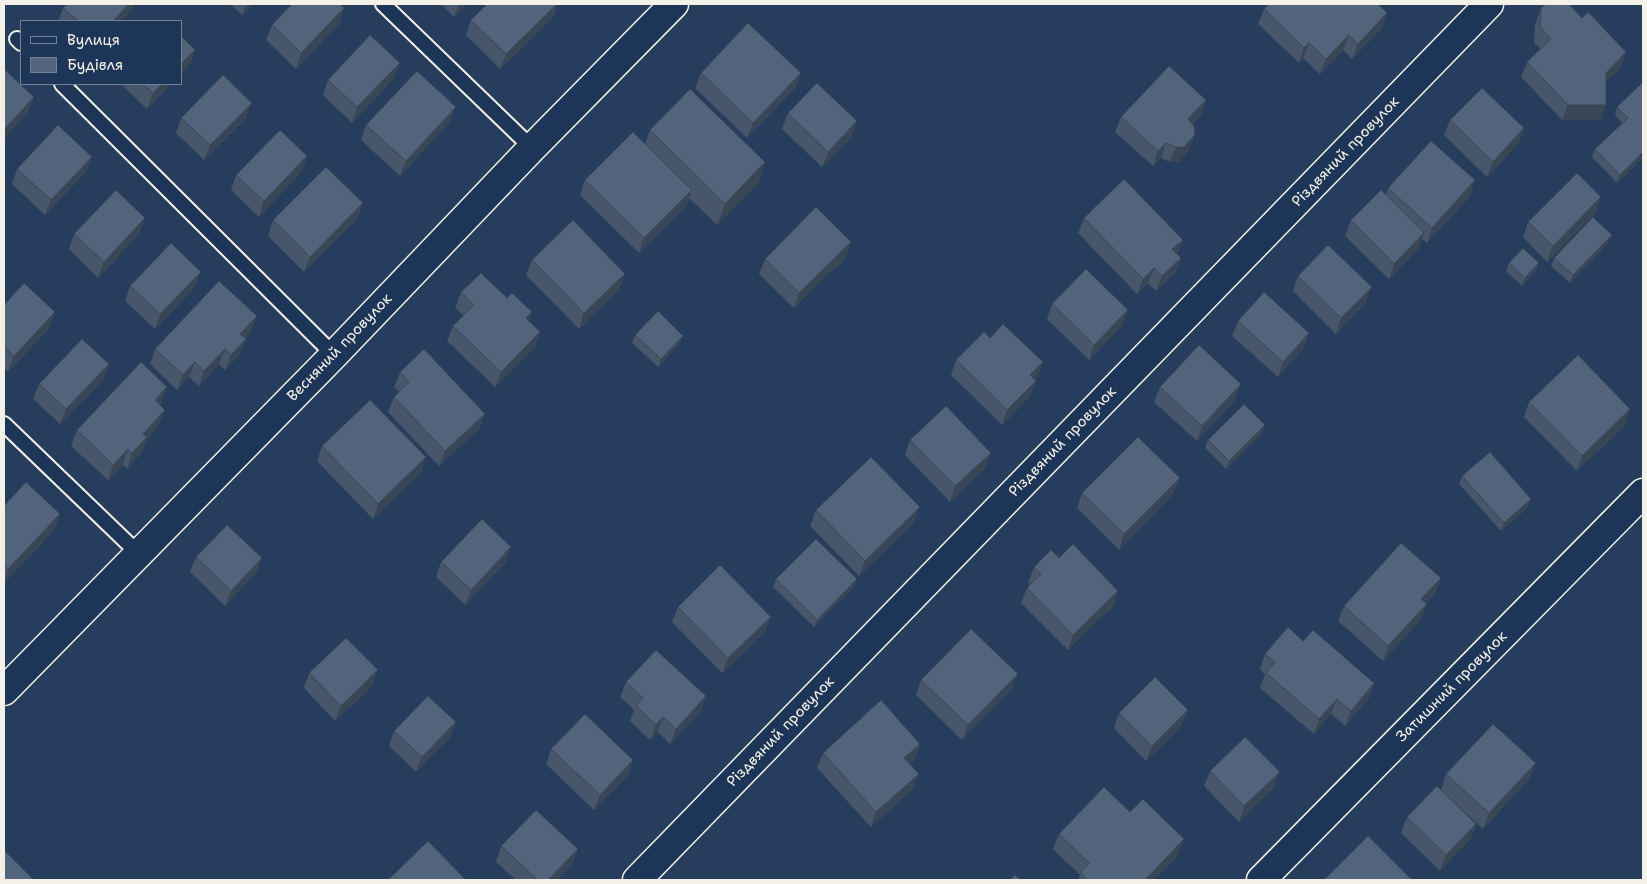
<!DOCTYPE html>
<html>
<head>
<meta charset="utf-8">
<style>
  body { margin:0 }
  #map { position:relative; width:1647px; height:884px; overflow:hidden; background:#263d5d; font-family:"Shantell Sans",sans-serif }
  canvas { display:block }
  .frame { position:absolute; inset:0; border:5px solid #f4f1e8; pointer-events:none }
  .legend { position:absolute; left:20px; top:20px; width:162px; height:65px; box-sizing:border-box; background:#1d3557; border:1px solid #738091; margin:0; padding:6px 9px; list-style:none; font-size:15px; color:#f4f1e8 }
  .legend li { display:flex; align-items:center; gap:10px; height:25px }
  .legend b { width:25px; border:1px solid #738091 }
</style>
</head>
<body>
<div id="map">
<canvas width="1647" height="884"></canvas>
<div class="frame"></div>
<ul class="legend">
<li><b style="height:6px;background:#1d3557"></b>Вулиця</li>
<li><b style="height:14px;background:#52647b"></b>Будівля</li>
</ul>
</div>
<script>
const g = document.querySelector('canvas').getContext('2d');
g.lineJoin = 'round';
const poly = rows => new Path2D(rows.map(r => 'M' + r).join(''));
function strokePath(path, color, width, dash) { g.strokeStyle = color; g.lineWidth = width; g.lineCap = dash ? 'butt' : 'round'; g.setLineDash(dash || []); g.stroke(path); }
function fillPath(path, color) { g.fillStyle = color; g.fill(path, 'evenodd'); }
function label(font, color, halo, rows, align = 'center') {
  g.font = font + ' "Shantell Sans",sans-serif'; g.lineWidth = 4; g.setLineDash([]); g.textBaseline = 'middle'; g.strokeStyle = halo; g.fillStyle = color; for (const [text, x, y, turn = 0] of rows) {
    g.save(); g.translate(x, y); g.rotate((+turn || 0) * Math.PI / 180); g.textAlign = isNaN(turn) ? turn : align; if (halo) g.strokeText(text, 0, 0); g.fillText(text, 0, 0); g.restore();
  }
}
const lane = poly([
  [383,4,532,148],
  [17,39,21,43],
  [62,84,334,355],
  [4,424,139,554]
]);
const street = poly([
  [4,691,334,355,532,148,674,4],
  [637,880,1489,4],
  [1261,880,1643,493]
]);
strokePath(lane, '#f4f1e8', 18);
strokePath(street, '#f4f1e8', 31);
strokePath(lane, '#1d3557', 14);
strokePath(street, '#1d3557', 28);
fillPath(poly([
  [230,4,253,4,242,15],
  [441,4,467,4,454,17],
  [487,4,558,4,553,17,500,69,466,35,471,20],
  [63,8,134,8,122,21,58,21],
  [344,8,339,24,296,69,266,40,272,25],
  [1541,8,1621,68,1606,82,1601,120,1562,120,1521,77,1527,62,1541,49,1534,42,1535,24],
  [1264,9,1382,28,1352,59,1343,50,1320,74,1303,58,1299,63,1258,24],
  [701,73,801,73,795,88,747,138,695,88],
  [394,78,352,123,323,95,328,80],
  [1643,82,1643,157,1617,183,1592,157,1595,149,1622,123,1615,115,1617,107],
  [121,84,171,84,147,109],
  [1206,100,1201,115,1192,124,1189,150,1179,162,1170,162,1161,158,1153,166,1115,132,1121,117],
  [788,113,852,137,822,167,782,129],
  [181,118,246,118,204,160,176,133],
  [1450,120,1524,128,1519,143,1487,177,1444,135],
  [450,122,400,176,361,140,366,125],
  [650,130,765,162,758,184,717,225,689,198,686,206,639,253,580,195,585,180,645,144],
  [307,156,302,171,259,217,231,190,236,175],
  [92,157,86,172,45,215,12,184,17,169],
  [1388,188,1470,196,1427,243,1422,239,1419,248,1389,279,1345,236,1351,220,1386,195],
  [363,203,357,219,304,272,268,236,273,220],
  [1596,212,1547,262,1523,237,1528,222],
  [1084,218,1183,240,1177,254,1181,258,1175,273,1156,291,1148,283,1137,294,1078,233],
  [140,233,98,278,69,249,74,234],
  [1609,242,1570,283,1551,266,1554,258],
  [846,257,794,308,759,274,765,259],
  [532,260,620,289,579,329,526,275],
  [1509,263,1536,271,1522,286,1506,271],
  [1298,276,1366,302,1336,334,1293,291],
  [130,286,195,287,155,329,125,301],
  [461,292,507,298,532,312,529,321,540,332,535,347,495,387,447,341,453,326,463,315,455,308],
  [1052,304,1123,325,1089,360,1047,319],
  [4,305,49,328,8,372,4,367],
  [1238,321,1304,348,1278,377,1232,336],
  [251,332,245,338,246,339,240,354,225,370,219,364,199,386,189,377,177,390,150,364,155,349],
  [635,335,683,336,680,343,658,367,632,343],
  [990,338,1043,362,1037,378,1035,380,1030,396,1002,425,951,375,956,360],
  [109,364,103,380,60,424,33,399,39,384],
  [400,372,485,414,479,429,439,466,388,412,394,397,399,392,394,387],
  [1160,387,1235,400,1197,441,1154,402],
  [1529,402,1625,425,1577,471,1524,417],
  [162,403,160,405,159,425,147,439,142,452,127,469,123,465,108,480,71,446,77,430],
  [1265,425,1262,433,1226,469,1205,448,1208,440],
  [910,440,985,468,950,502,905,455],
  [322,446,421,473,373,519,317,461],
  [1462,476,1531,499,1528,507,1501,531,1459,484],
  [1082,493,1174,493,1119,550,1077,508],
  [4,506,55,529,4,583],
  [816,510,914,522,859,576,810,526],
  [196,557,262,558,256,573,225,606,190,572],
  [441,562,506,562,465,605,436,577],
  [1034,567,1118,591,1113,606,1068,650,1021,603,1027,588,1030,584,1028,582],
  [1441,578,1435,593,1426,603,1427,604,1421,619,1383,661,1338,621,1344,606],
  [776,579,857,579,854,587,814,627,773,587],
  [678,607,765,632,722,673,672,622],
  [1303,641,1374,683,1369,698,1345,726,1331,714,1314,734,1260,688,1265,674,1260,669,1265,654],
  [309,673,372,686,335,721,304,688],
  [921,680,1012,689,962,740,916,695],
  [626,682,701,712,670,744,658,732,650,740,630,721,634,710,620,697],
  [1119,713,1182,725,1146,761,1114,728],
  [456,722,450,737,416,772,389,746,394,731],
  [551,749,633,760,628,775,594,810,546,764],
  [823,753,915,759,910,764,913,789,871,827,817,768],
  [1210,771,1274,787,1239,822,1204,786],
  [1446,774,1530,778,1483,829,1441,790,1476,824,1471,839,1440,871,1401,833,1407,817,1441,790],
  [1130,812,1178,855,1154,880,1078,880,1080,875,1053,849,1059,834],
  [501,846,572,865,557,880,516,880,496,862]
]), '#47566a');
fillPath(poly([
  [129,4,135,4,134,8,122,21,113,21],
  [246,4,253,4,242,15],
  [459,4,467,4,454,17],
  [557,4,558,4,553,17,500,69,506,54],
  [344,8,339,24,296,69,301,53],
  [1387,13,1382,28,1352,59,1358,44],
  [1349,35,1343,50,1320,74,1326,59],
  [1309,43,1303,58,1299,63,1304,48],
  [195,50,190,65,181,74,181,64],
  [1626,52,1621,68,1600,88,1606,73],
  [400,63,394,78,352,123,357,107],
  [801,73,795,88,747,138,753,123],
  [162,84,171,84,147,109,153,93],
  [34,97,28,113,4,139,4,130],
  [1206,100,1201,115,1183,135,1188,119],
  [252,103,246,118,204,160,210,145],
  [1568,105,1606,105,1601,120,1562,120],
  [456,107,450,122,400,176,406,161],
  [857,121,852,137,822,167,828,152],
  [1524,128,1519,143,1487,177,1493,162],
  [1195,135,1189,150,1179,162,1170,162,1176,147],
  [1166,143,1161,158,1153,166,1158,151],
  [1643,152,1643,157,1617,183,1620,175],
  [307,156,302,171,259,217,264,201],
  [92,157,86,172,45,215,51,200],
  [765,162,758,184,717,225,725,204],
  [1475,180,1470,196,1427,243,1432,228],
  [692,190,686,206,639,253,644,238],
  [1601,197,1596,212,1547,262,1553,246],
  [363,203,357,219,304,272,310,257],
  [145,218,140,233,98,278,104,262],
  [1424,233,1419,248,1389,279,1394,264],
  [1612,235,1609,242,1570,283,1573,275],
  [1183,240,1177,255,1172,249],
  [851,242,846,257,794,308,799,293],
  [1181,258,1175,273,1156,291,1162,276],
  [1539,263,1536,271,1522,286,1525,278],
  [1154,268,1148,283,1137,294,1143,279],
  [201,272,195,287,155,329,160,314],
  [625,274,620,289,579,329,584,313],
  [1372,287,1366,302,1336,334,1341,318],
  [1128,310,1123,325,1089,360,1094,345],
  [55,312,49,328,8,372,14,356],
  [532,312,526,328,526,318],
  [257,316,251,332,234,349,240,334],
  [540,332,535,347,495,387,501,372],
  [1309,333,1304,348,1278,377,1283,362],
  [683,336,680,343,658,367,661,359],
  [246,339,240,354,225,370,231,355],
  [225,349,219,364,199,386,204,371],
  [195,362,189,377,177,390,183,375],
  [1043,362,1037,378,1025,390,1030,375],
  [109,364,103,380,60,424,66,409],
  [1036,381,1030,396,1002,425,1007,410],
  [1241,384,1235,400,1197,441,1202,426],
  [167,387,162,403,149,416,155,400],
  [1630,409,1625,425,1577,471,1582,456],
  [165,410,159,425,147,439,142,452,127,469,132,453,143,434],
  [485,414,479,429,439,466,445,451],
  [1265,425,1262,433,1226,469,1229,461],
  [128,449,123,465,108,480,113,465],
  [991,453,985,468,950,502,955,486],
  [426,457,421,473,373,519,378,504],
  [1180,478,1174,493,1119,550,1124,534],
  [1531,499,1528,507,1501,531,1504,523],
  [920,507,914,522,859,576,865,561],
  [60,514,55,529,4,583,8,569],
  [511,547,506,562,465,605,471,590],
  [262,558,256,573,225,606,231,591],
  [1441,578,1435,593,1416,614,1421,599],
  [857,579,854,587,814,627,817,620],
  [1118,591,1113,606,1068,650,1073,635],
  [1427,604,1421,619,1383,661,1388,646],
  [771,617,765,632,722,673,728,658],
  [378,670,372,686,335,721,341,706],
  [1018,674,1012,689,962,740,968,725],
  [1374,683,1369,698,1345,726,1351,711],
  [706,696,701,712,670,744,676,729],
  [1337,699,1331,714,1314,734,1319,719],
  [1188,710,1182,725,1146,761,1152,746],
  [663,717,658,732,650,740,656,725],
  [456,722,450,737,416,772,422,757],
  [920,744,915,759,899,773,904,758],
  [633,760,628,775,594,810,600,795],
  [1536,763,1530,778,1483,829,1489,813],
  [1280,772,1274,787,1239,822,1244,806],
  [919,774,913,789,871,827,876,812],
  [1476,824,1471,839,1440,871,1446,855],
  [1184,839,1178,855,1154,880,1145,880],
  [578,849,572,865,557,880,548,880]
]), '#394656');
const building = poly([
  [67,4,129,4,113,21,78,21,63,8,67,4],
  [292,4,340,4,344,8,301,53,272,25,292,4],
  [487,4,557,4,506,54,471,20,487,4],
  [1269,4,1378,4,1387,13,1358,44,1349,35,1326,59,1309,43,1304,48,1264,9,1269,4],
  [1546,4,1569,4,1582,18,1588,12,1626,52,1606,73,1606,105,1568,105,1527,62,1551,39,1540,27,1541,8,1546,4],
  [748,23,801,73,753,123,701,73,748,23],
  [370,35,400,63,357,107,328,80,370,35],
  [181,36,195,50,181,64,181,36],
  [1169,66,1206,100,1188,119,1194,126,1195,135,1184,147,1176,147,1166,143,1158,151,1121,117,1169,66],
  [4,69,34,97,4,130,4,69],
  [417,71,456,107,406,161,366,125,417,71],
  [223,75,252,103,210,145,181,118,223,75],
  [1643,82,1643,152,1620,175,1595,149,1628,118,1617,107,1643,82],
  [817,83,857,121,828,152,788,113,817,83],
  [143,84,162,84,153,93,143,84],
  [1482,88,1524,128,1493,162,1450,120,1482,88],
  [690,89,765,162,725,204,650,130,690,89],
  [58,125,92,157,51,200,17,169,58,125],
  [280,130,307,156,264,201,236,175,280,130],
  [633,132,692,190,644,238,585,180,633,132],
  [1431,141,1475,180,1432,228,1388,188,1431,141],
  [326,167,363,203,310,257,273,220,326,167],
  [1577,173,1601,197,1553,246,1528,222,1577,173],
  [1124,179,1183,240,1172,249,1181,258,1162,276,1154,268,1143,279,1084,218,1124,179],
  [116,190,145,218,104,262,74,234,116,190],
  [1381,190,1424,233,1394,264,1351,220,1381,190],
  [816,207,851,242,799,293,765,259,816,207],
  [1593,217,1612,235,1573,275,1554,258,1593,217],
  [573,220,625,274,584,313,532,260,573,220],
  [171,243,201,272,160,314,130,286,171,243],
  [1328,245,1372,287,1341,318,1298,276,1328,245],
  [1523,248,1539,263,1525,278,1509,263,1523,248],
  [1086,269,1128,310,1094,345,1052,304,1086,269],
  [481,273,507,298,512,293,532,312,526,318,540,332,501,372,453,326,474,305,461,292,481,273],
  [219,281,257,316,240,334,246,339,231,355,225,349,204,371,195,362,183,375,155,349,219,281],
  [24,283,55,312,14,356,4,347,4,305,24,283],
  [1264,292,1309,333,1283,362,1238,321,1264,292],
  [658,311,683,336,661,359,635,335,658,311],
  [1003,324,1043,362,1030,375,1036,381,1007,410,956,360,984,332,990,338,1003,324],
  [82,339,109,364,66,409,39,384,82,339],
  [1199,345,1241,384,1202,426,1160,387,1199,345],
  [424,349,485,414,445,451,394,397,409,382,400,372,424,349],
  [1578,355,1630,409,1582,456,1529,402,1578,355],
  [141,362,167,387,155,400,165,410,143,434,147,437,132,453,128,449,113,465,77,430,141,362],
  [370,400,426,457,378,504,322,446,370,400],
  [1244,404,1265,425,1229,461,1208,440,1244,404],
  [946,406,991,453,955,486,910,440,946,406],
  [1138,437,1180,478,1124,534,1082,493,1138,437],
  [1490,452,1531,499,1504,523,1462,476,1490,452],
  [871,457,920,507,865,561,816,510,871,457],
  [26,482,60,514,8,569,4,565,4,506,26,482],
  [482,519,511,547,471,590,441,562,482,519],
  [227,525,262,558,231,591,196,557,227,525],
  [816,539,857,579,817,620,776,579,816,539],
  [1401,543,1441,578,1421,599,1427,604,1388,646,1344,606,1401,543],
  [1073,544,1118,591,1073,635,1027,588,1041,574,1034,567,1051,550,1059,558,1073,544],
  [720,565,771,617,728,658,678,607,720,565],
  [1288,627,1303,641,1313,630,1374,683,1351,711,1337,699,1319,719,1266,673,1275,662,1265,654,1288,627],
  [971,629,1018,674,968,725,921,680,971,629],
  [346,638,378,670,341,706,309,673,346,638],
  [656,650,706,696,676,729,663,717,656,725,636,705,643,698,626,682,656,650],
  [1155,677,1188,710,1152,746,1119,713,1155,677],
  [428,696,456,722,422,757,394,731,428,696],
  [881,700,920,744,904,758,919,774,876,812,823,753,881,700],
  [585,714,633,760,600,795,551,749,585,714],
  [1493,724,1536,763,1489,813,1446,774,1493,724],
  [1245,737,1280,772,1244,806,1210,771,1245,737],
  [1437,786,1476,824,1446,855,1407,817,1437,786],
  [1104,787,1130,812,1143,799,1184,839,1145,880,1088,880,1080,873,1089,863,1059,834,1104,787],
  [536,810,578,849,548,880,538,880,501,846,536,810],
  [1368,836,1412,880,1324,880,1368,836],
  [428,841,466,880,388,880,428,841],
  [4,850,34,880,4,880,4,850],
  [1015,875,1020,880,1010,880,1015,875]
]);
fillPath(building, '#52647b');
strokePath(building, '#394656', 1);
label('15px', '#f4f1e8', '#1d3557', [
  ["Різдвяний провулок",1346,152,-46],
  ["Весняний провулок",340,348,-46],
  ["Різдвяний провулок",1063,442,-46],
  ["Затишний провулок",1452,687,-45],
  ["Різдвяний провулок",781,732,-46]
]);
</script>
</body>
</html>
